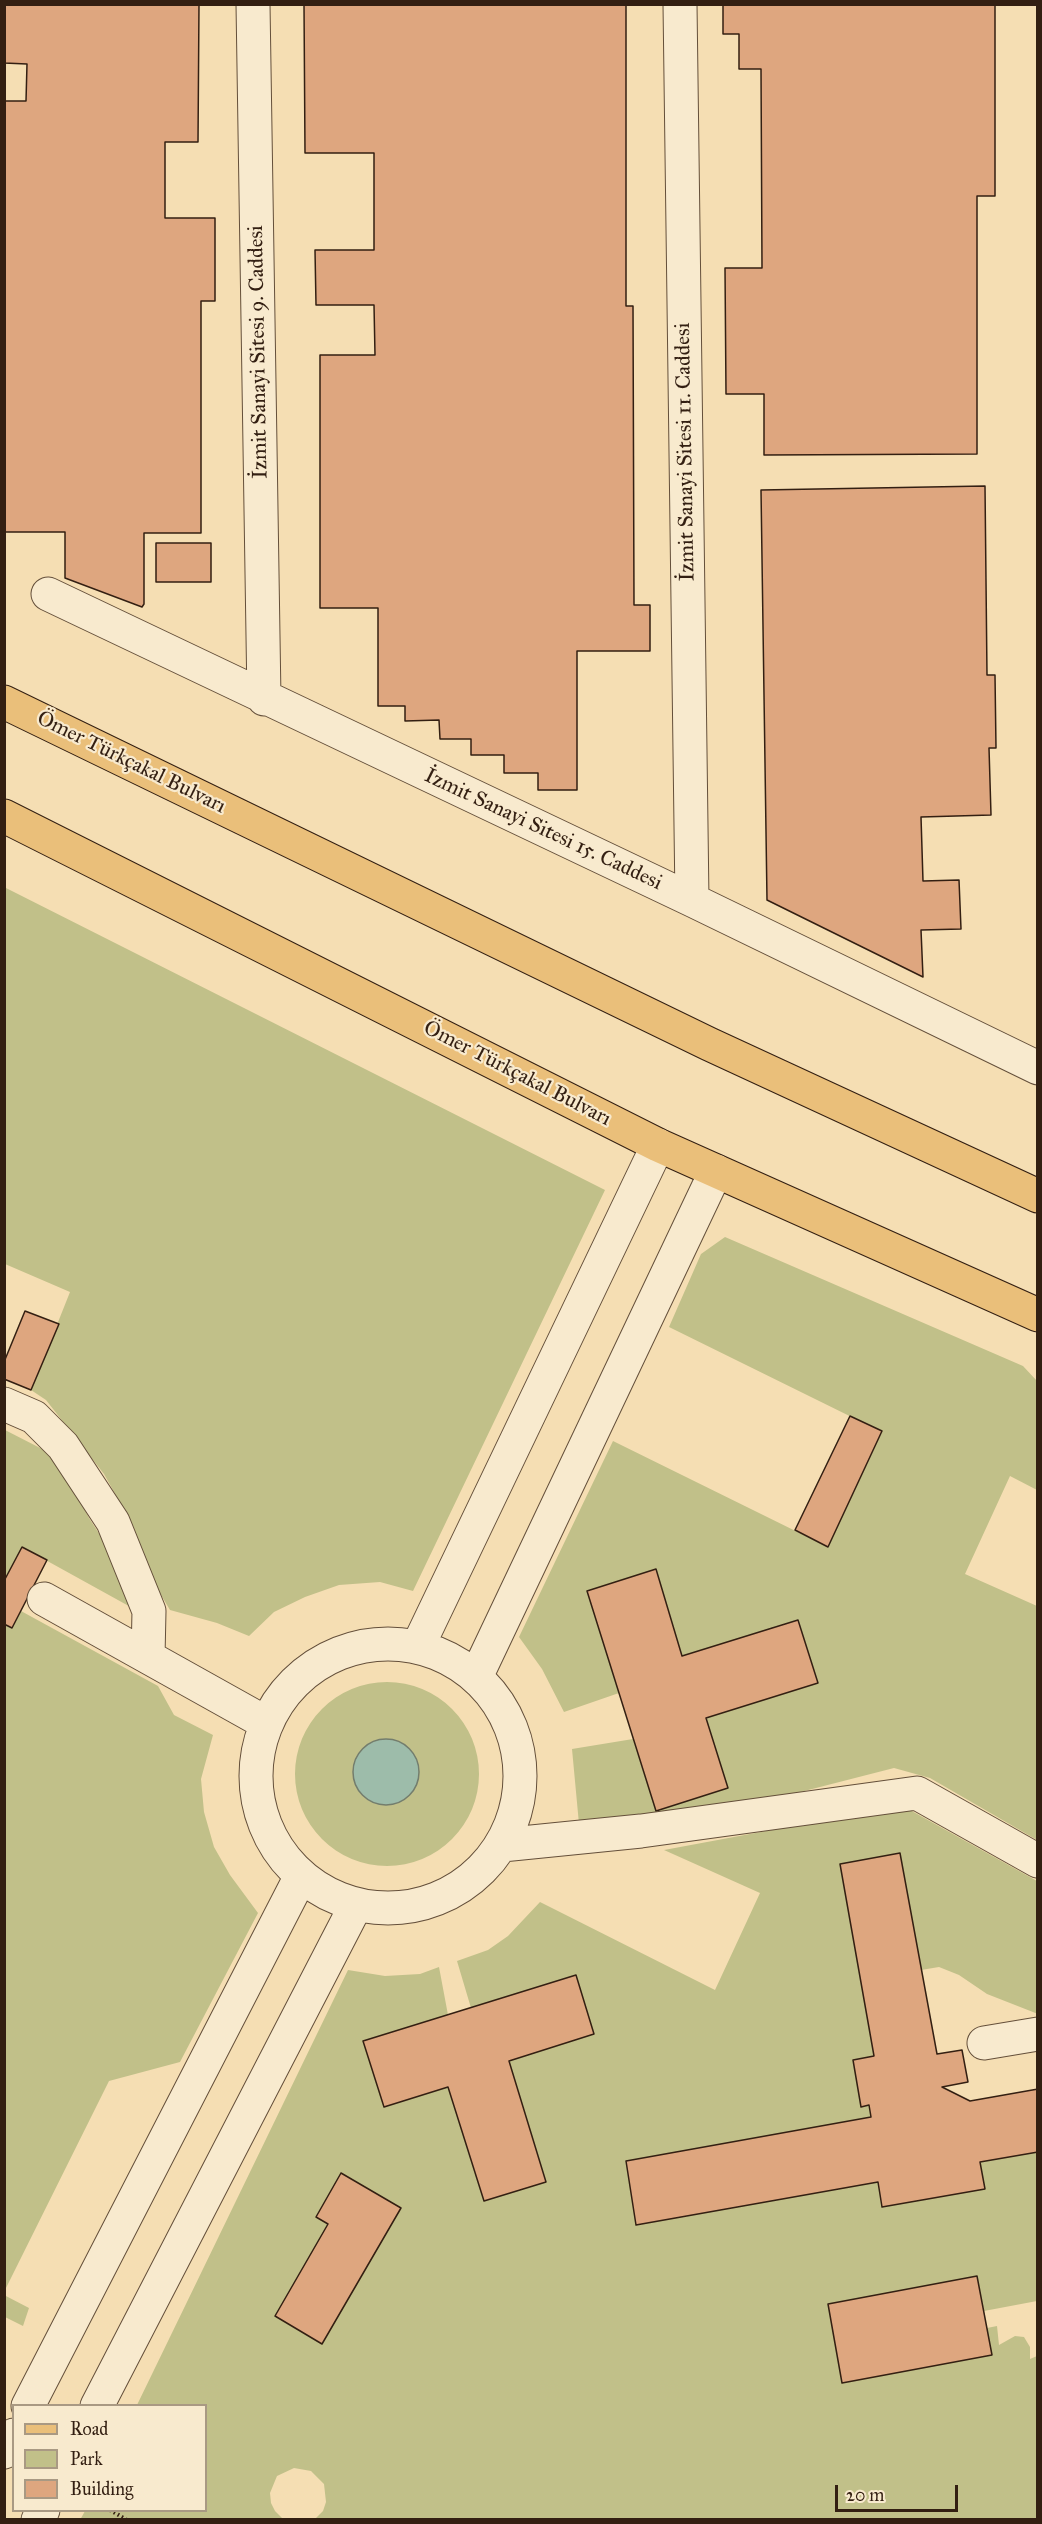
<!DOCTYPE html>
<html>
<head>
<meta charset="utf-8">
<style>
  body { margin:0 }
  #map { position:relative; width:1042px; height:2524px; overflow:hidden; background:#f5deb3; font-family:"IM FELL Great Primer",serif }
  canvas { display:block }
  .frame { position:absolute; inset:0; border:6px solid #331f12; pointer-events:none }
  .legend { position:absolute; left:12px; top:2404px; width:195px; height:108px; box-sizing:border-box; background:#f8eace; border:2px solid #a99983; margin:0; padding:8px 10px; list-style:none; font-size:18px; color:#331f12 }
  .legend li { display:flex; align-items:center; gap:12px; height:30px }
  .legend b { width:30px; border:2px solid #a99983 }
  .scale { position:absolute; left:835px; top:2485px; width:123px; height:27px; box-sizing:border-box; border:3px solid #331f12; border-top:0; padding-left:8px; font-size:18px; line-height:21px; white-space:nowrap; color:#331f12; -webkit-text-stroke:4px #f8eace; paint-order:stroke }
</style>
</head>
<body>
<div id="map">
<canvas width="1042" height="2524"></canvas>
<div class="frame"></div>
<ul class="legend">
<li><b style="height:8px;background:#eabf7a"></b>Road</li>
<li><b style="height:16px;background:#c1c089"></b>Park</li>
<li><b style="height:16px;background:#dea67f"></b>Building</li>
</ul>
<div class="scale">20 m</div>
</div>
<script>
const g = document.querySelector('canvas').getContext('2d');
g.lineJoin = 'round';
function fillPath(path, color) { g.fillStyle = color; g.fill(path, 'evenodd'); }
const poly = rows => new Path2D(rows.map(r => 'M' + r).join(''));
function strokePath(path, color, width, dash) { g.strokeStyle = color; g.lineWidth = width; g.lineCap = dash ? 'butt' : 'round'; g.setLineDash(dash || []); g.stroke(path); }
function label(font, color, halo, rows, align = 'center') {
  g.font = font + ' "IM FELL Great Primer",serif'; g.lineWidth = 4.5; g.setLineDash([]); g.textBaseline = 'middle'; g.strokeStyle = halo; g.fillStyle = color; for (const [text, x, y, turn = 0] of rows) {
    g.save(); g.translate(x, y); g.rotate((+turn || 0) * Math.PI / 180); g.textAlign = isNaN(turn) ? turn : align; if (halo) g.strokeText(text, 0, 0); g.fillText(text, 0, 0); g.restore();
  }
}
fillPath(poly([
  [4,887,605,1190,413,1591,380,1582,339,1585,305,1597,274,1612,249,1636,217,1623,170,1610,152,1580,133,1526,104,1474,46,1400,31,1390,70,1292,5,1264],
  [725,1237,1023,1366,1037,1381,1037,1490,1010,1476,965,1574,1037,1606,1037,1840,930,1778,894,1768,660,1828,579,1824,572,1749,633,1739,656,1811,727,1788,706,1718,818,1683,798,1620,682,1656,656,1570,588,1592,619,1693,564,1712,542,1669,519,1637,613,1441,828,1547,882,1432,669,1327,701,1254],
  [5,1430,46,1451,68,1477,89,1518,120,1566,136,1610,22,1547,5,1581],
  [21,1611,158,1686,174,1715,213,1735,201,1779,204,1812,214,1847,230,1875,258,1913,180,2062,109,2081,5,2290,4,1624,12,1628],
  '295 1774a92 92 0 1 1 184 0a92 92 0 1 1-184 0Z',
  [879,1810,910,1810,1037,1881,1038,2014,987,1994,959,1975,939,1967,921,1970,900,1853,840,1864,874,2056,853,2060,862,2107,869,2105,871,2117,626,2161,636,2225,878,2182,883,2207,984,2189,980,2162,1037,2152,1037,2301,984,2311,977,2276,828,2304,987,2328,997,2326,999,2345,1015,2336,1024,2337,1030,2347,1030,2359,1037,2356,1037,2519,315,2519,323,2511,326,2502,324,2484,311,2471,294,2468,277,2476,270,2493,271,2503,275,2511,283,2519,80,2520,85,2511,206,2510,206,2406,137,2405,348,1970,385,1976,420,1974,439,1967,448,2015,363,2041,384,2107,448,2087,484,2201,546,2182,509,2061,471,2008,457,1961,488,1950,508,1936,540,1902,715,1990,760,1893,664,1850],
  [4,2295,29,2308,23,2326,5,2317]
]), '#c1c089');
const water = poly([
  '353 1772a33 33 0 1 1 66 0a33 33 0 1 1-66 0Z'
]);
fillPath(water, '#9dbcaa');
strokePath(water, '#737d6d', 1.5);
const building = poly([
  [4,4,199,4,198,142,165,142,165,218,215,218,215,301,201,301,201,533,144,533,144,604,142,607,65,578,65,532,4,532,4,101,26,101,27,64,4,63,4,4],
  [304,4,626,4,626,306,633,306,634,605,650,605,650,651,577,651,577,790,538,790,538,773,504,773,504,755,471,755,471,739,440,739,439,720,405,721,405,706,378,706,378,608,320,608,320,355,375,355,374,305,316,305,315,250,374,250,374,153,305,153,304,4],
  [723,4,995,4,995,196,977,196,977,454,764,455,764,394,726,394,725,268,762,268,761,69,739,69,739,34,723,34,723,4],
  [985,486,987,675,995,675,996,748,989,748,991,815,921,817,923,881,959,880,961,929,921,930,923,977,767,900,761,490,985,486],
  [156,543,211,543,211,582,156,582,156,543],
  [25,1311,59,1324,31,1390,4,1379,4,1362,25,1311],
  [850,1416,882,1431,828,1547,795,1530,850,1416],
  [22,1547,47,1560,12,1628,4,1624,4,1581,22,1547],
  [656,1569,682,1656,798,1620,818,1683,706,1718,728,1788,656,1811,587,1591,656,1569],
  [900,1853,937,2054,962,2050,968,2082,942,2087,970,2101,1038,2089,1038,2152,980,2162,985,2189,882,2207,878,2182,636,2225,626,2161,871,2117,869,2105,861,2107,853,2060,874,2056,840,1864,900,1853],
  [576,1975,594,2034,509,2061,546,2182,484,2201,448,2087,384,2107,363,2041,576,1975],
  [341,2173,401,2208,322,2344,275,2316,328,2224,316,2217,341,2173],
  [977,2276,992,2355,842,2383,828,2304,977,2276]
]);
fillPath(building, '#dea67f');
strokePath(building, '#331f12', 1.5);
const minor = poly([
  [253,4,264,699],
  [680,4,692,900],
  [48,594,692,900,1038,1068],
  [4,1404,34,1417,63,1446,113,1522,149,1611,148,1657],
  [44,1599,266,1723],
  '256 1776a132 132 0 1 1 264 0a132 132 0 1 1-264 0Z',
  [418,1646,658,1145],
  [476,1677,716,1171],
  [502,1845,641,1831,917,1793,1038,1861],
  [984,2043,1038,2034],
  [28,2406,301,1876],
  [97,2406,356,1905],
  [4,2452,14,2435],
  [38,2520,43,2510]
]);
const major = poly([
  [4,702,709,1044,1038,1196],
  [4,816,658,1145,1038,1315]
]);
strokePath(minor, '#644f3a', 35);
strokePath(major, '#331f12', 35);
strokePath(poly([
  [110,2510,127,2520]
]), '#331f12', 4, [1.5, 3]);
strokePath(minor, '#f8eace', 33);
strokePath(major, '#eabf7a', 33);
label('21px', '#331f12', '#f8eace', [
  ["İzmit Sanayi Sitesi 9. Caddesi",259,352,-91],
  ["İzmit Sanayi Sitesi 11. Caddesi",686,452,-91],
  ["Ömer Türkçakal Bulvarı",131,763,26],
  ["İzmit Sanayi Sitesi 15. Caddesi",543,830,25],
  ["Ömer Türkçakal Bulvarı",517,1074,27]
]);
</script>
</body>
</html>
